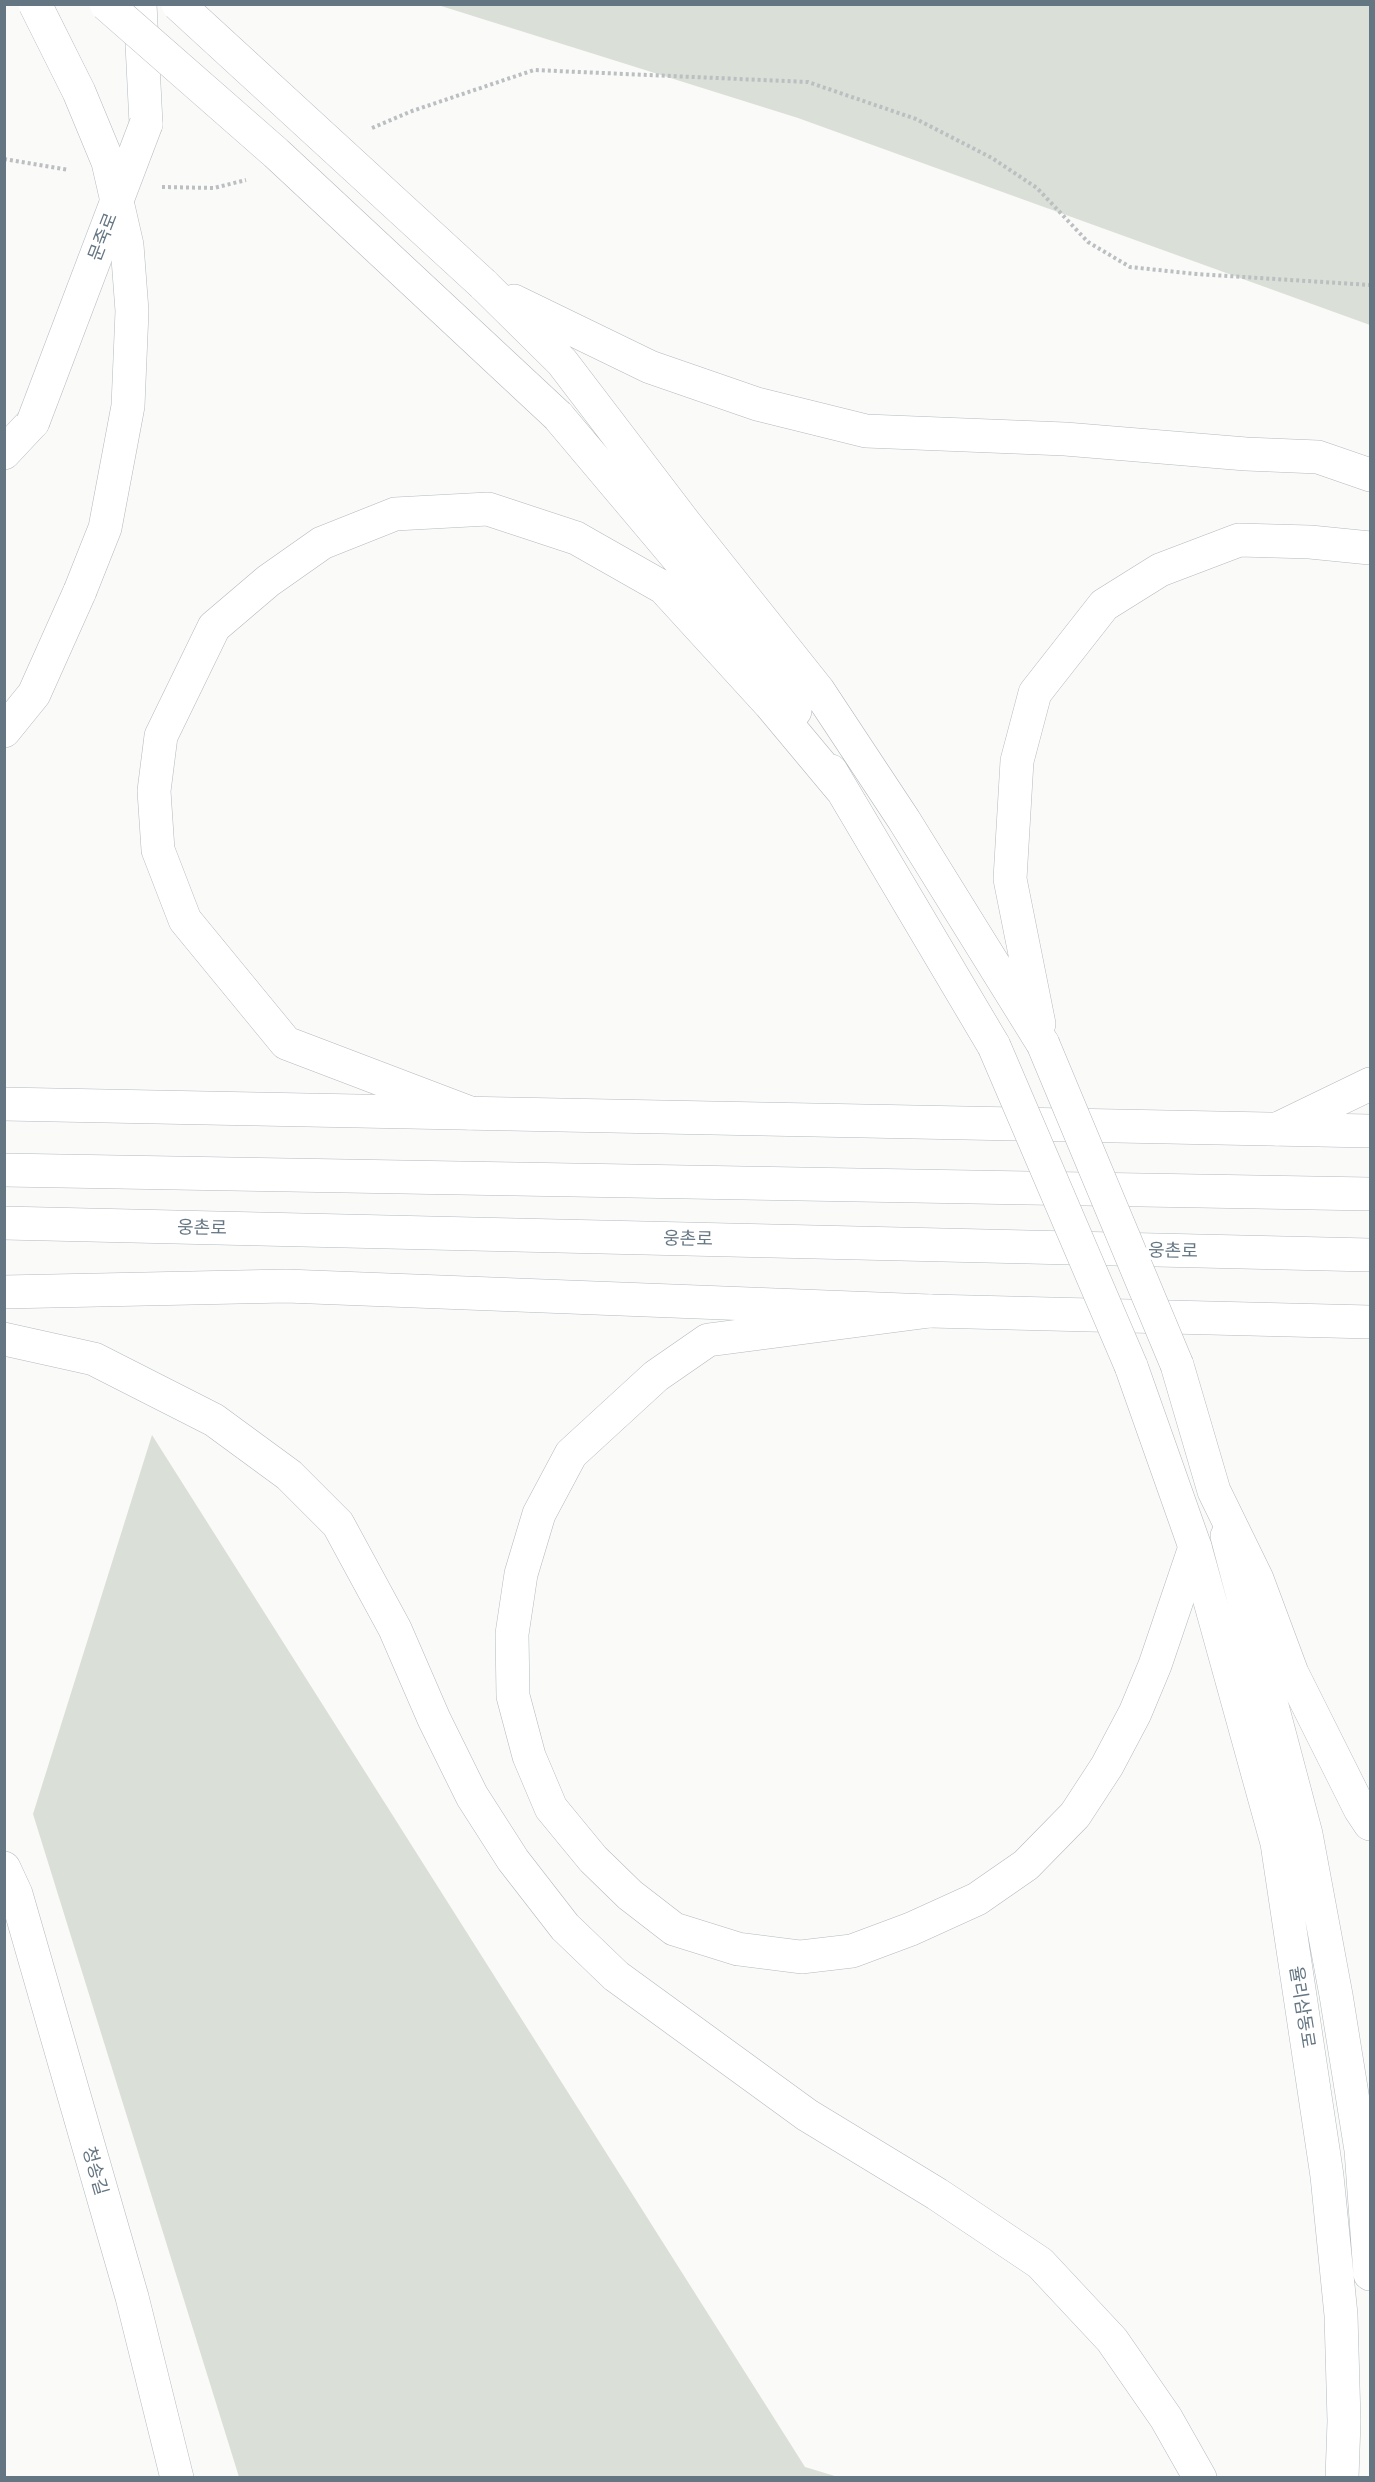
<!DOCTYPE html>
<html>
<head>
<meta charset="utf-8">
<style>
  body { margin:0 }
  #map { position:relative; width:1375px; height:2482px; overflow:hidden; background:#fafaf8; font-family:"Asap Condensed",sans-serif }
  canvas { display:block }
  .frame { position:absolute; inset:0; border:6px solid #657683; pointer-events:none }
</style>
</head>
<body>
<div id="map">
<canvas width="1375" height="2482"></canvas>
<div class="frame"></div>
</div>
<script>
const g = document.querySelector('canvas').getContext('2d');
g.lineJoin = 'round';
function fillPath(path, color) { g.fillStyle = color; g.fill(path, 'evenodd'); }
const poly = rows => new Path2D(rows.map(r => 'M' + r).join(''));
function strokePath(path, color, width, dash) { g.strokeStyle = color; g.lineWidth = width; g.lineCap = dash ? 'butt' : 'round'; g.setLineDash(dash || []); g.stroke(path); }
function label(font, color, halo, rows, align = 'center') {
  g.font = font + ' "Asap Condensed","Noto Sans KR",sans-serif'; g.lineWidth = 6; g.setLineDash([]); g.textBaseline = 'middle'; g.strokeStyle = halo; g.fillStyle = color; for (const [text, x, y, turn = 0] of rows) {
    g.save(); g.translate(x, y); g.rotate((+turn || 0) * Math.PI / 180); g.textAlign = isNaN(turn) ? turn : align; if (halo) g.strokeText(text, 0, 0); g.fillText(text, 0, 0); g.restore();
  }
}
fillPath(poly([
  [438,5,1370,5,1370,325,798,118],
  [152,1435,805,2467,838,2477,239,2477,33,1814]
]), '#dadfd7');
const secondary = poly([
  [140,4,146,124],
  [4,453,33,422],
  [4,1104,1370,1131],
  [4,1170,1370,1194],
  [4,1223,1370,1255],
  [4,1292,286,1286,930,1311,1370,1322],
  [4,1339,94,1359,214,1420,289,1475,338,1524,395,1629,434,1719,472,1796,513,1860,565,1927,616,1976,807,2115,937,2194,1040,2263,1112,2340,1166,2418,1200,2478],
  [1227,1536,1306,1834,1336,1995,1361,2150,1370,2274],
  [1195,1547,1277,1843,1327,2176,1341,2315,1344,2421,1342,2478],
  [4,1868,16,1894,132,2297,177,2478]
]);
const highway = poly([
  [483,284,562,362,684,522,818,690,904,820,1043,1044],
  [514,301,650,367,757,404,866,431,1065,439,1246,454,1318,457,1370,475],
  [558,416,767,664,795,711],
  [4,731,34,694,80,591],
  [831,771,994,1046],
  [1039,1024,1010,879,1017,761,1035,693,1104,605,1160,570,1239,540,1310,542,1370,548],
  [470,1113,286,1043,185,920,158,850,154,791,161,736,214,627,268,581,322,543,395,514,488,509,576,538,664,588,770,704,841,789],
  [1277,1129,1370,1084],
  [930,1311,708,1340,656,1376,571,1454,539,1514,521,1574,512,1634,513,1696,529,1756,551,1808,593,1859,630,1895,674,1929,738,1949,801,1957,852,1951,911,1929,977,1899,1026,1865,1075,1815,1107,1766,1135,1713,1155,1665,1195,1547,1131,1366],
  [1177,1365,1214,1491,1257,1579,1292,1673,1360,1809,1370,1824]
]);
strokePath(secondary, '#b3babf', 34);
strokePath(highway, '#b4b9bd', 34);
strokePath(poly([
  [372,128,412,111,534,70,808,82,916,119,992,158,1037,188,1088,242,1130,267,1196,274,1370,285],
  [4,159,69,170],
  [162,187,214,188,246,180]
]), '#bbbfc2', 4, [3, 3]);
strokePath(secondary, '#fff', 33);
strokePath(highway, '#fff', 33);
const secondaryBridge = poly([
  [33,422,146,124]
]);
const highwayBridge = poly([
  [35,4,79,92,108,162,127,245,132,311,128,406,105,528,80,591],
  [106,4,276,153,558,416],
  [178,4,483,284],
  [1043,1044,1177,1365],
  [994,1046,1131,1366]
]);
strokePath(secondaryBridge, '#b3babf', 34, []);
strokePath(highwayBridge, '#b4b9bd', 34, []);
strokePath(secondaryBridge, '#fff', 33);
strokePath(highwayBridge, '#fff', 33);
label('18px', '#657683', '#fff', [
  ["문죽로",103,237,-69],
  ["웅촌로",202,1228,1],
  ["웅촌로",688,1239,1],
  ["웅촌로",1173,1251,1],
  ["율리삼동로",1302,2007,81],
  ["청송길",95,2171,74]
]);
</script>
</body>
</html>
